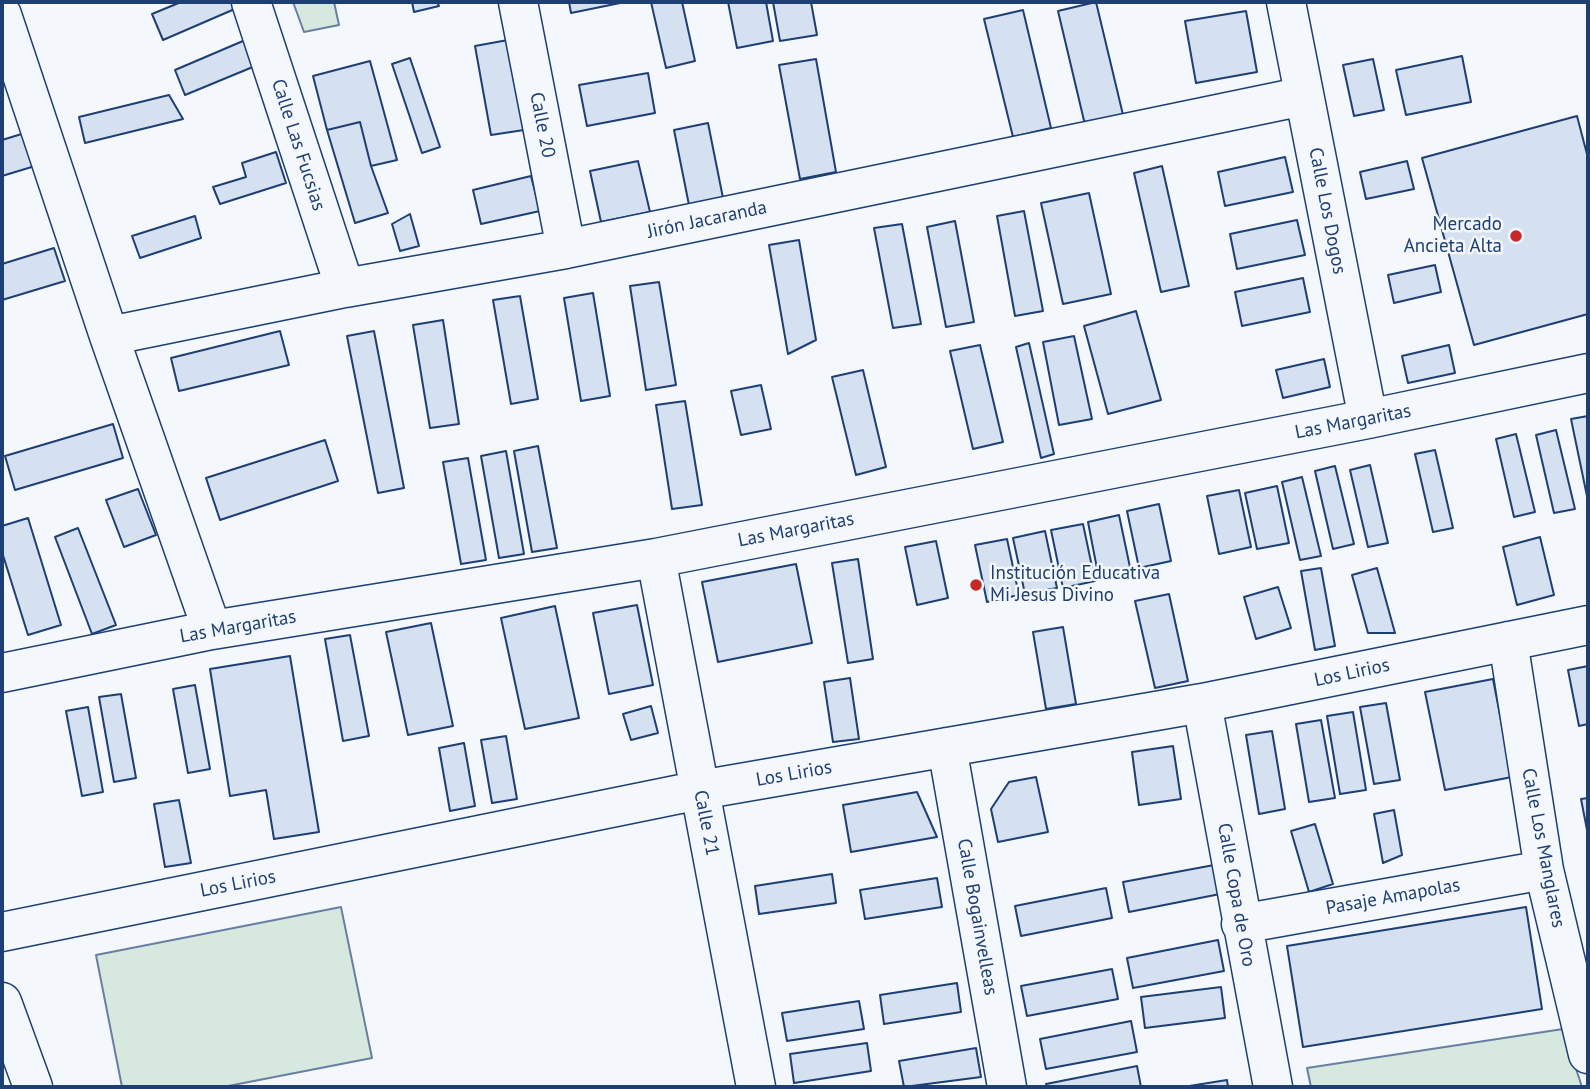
<!DOCTYPE html>
<html>
<head>
<meta charset="utf-8">
<style>
  body { margin:0 }
  #map { position:relative; width:1590px; height:1089px; overflow:hidden; background:#f4f7fb; font-family:"PT Sans",sans-serif }
  canvas { display:block }
  .frame { position:absolute; inset:0; border:4px solid #1d3f73; pointer-events:none }
</style>
</head>
<body>
<div id="map">
<canvas width="1590" height="1089"></canvas>
<div class="frame"></div>
</div>
<script>
const g = document.querySelector('canvas').getContext('2d');
g.lineJoin = 'round';
function fillPath(path, color) { g.fillStyle = color; g.fill(path, 'evenodd'); }
const poly = rows => new Path2D(rows.map(r => 'M' + r).join(''));
function strokePath(path, color, width, dash) { g.strokeStyle = color; g.lineWidth = width; g.lineCap = dash ? 'butt' : 'round'; g.setLineDash(dash || []); g.stroke(path); }
function label(font, color, halo, rows, align = 'center') {
  g.font = font + ' "PT Sans",sans-serif'; g.lineWidth = 5; g.setLineDash([]); g.textBaseline = 'middle'; g.strokeStyle = halo; g.fillStyle = color; for (const [text, x, y, turn = 0] of rows) {
    g.save(); g.translate(x, y); g.rotate((+turn || 0) * Math.PI / 180); g.textAlign = isNaN(turn) ? turn : align; if (halo) g.strokeText(text, 0, 0); g.fillText(text, 0, 0); g.restore();
  }
}
const green = poly([
  [293,2,334,2,339,25,304,32,293,2],
  [341,907,372,1058,223,1087,122,1087,96,955,341,907],
  [1563,1029,1582,1087,1311,1087,1307,1068,1563,1029]
]);
fillPath(green, '#d7e8df');
strokePath(green, '#687fa3', 2);
const building = poly([
  [181,2,234,2,237,8,163,40,152,14,181,2],
  [412,2,437,2,439,6,414,12,412,2],
  [569,2,625,2,571,13,569,2],
  [651,2,682,2,695,61,666,68,651,2],
  [728,2,766,2,773,41,737,48,728,2],
  [773,2,811,2,817,35,780,41,773,2],
  [1096,2,1124,119,1086,129,1058,11,1096,2],
  [1023,10,1051,128,1013,137,984,19,1023,10],
  [1246,11,1257,72,1196,83,1185,21,1246,11],
  [250,38,260,64,185,95,175,70,250,38],
  [508,40,524,130,491,135,475,46,508,40],
  [1462,56,1471,102,1406,115,1396,70,1462,56],
  [410,58,440,147,422,153,392,64,410,58],
  [816,59,836,172,800,179,779,65,816,59],
  [1373,59,1384,110,1354,116,1343,65,1373,59],
  [370,61,397,160,371,166,360,122,327,130,313,76,370,61],
  [648,73,655,113,587,126,579,85,648,73],
  [169,95,183,119,85,143,79,117,169,95],
  [1577,116,1588,158,1588,314,1474,345,1422,158,1577,116],
  [360,122,371,166,388,213,355,223,327,130,360,122],
  [708,123,723,198,689,205,674,130,708,123],
  [25,133,35,166,2,176,2,140,25,133],
  [276,152,286,183,220,204,213,187,246,177,242,163,276,152],
  [1285,157,1293,192,1225,206,1218,172,1285,157],
  [638,161,650,212,601,222,590,171,638,161],
  [1407,161,1414,189,1366,199,1360,172,1407,161],
  [1162,166,1189,286,1161,292,1134,173,1162,166],
  [531,176,540,211,481,224,473,190,531,176],
  [1089,193,1111,294,1063,304,1041,203,1089,193],
  [1024,211,1043,311,1015,316,997,216,1024,211],
  [410,214,419,246,400,251,392,224,410,214],
  [195,216,201,238,140,258,132,236,195,216],
  [1297,220,1305,255,1237,269,1230,234,1297,220],
  [955,221,974,322,946,327,927,227,955,221],
  [902,224,921,324,893,328,874,228,902,224],
  [799,240,816,340,788,354,769,245,799,240],
  [54,248,65,281,2,300,2,264,54,248],
  [1435,265,1441,292,1394,303,1388,275,1435,265],
  [1303,278,1310,312,1242,326,1235,292,1303,278],
  [659,282,676,385,646,390,630,286,659,282],
  [593,293,610,396,581,401,564,298,593,293],
  [520,296,538,399,511,404,493,300,520,296],
  [1136,311,1161,400,1108,414,1084,326,1136,311],
  [443,320,459,424,430,428,413,325,443,320],
  [280,331,289,365,179,391,171,358,280,331],
  [374,331,404,488,378,493,347,336,374,331],
  [1074,336,1092,419,1059,425,1043,342,1074,336],
  [1029,343,1054,454,1041,458,1016,347,1029,343],
  [980,345,1003,442,973,449,950,351,980,345],
  [1449,345,1455,373,1408,383,1402,356,1449,345],
  [1324,359,1330,387,1283,398,1276,370,1324,359],
  [863,370,886,467,856,475,832,377,863,370],
  [761,385,771,429,741,435,731,391,761,385],
  [685,401,702,505,672,509,656,405,685,401],
  [1588,416,1588,501,1571,419,1588,416],
  [113,424,123,458,15,490,5,456,113,424],
  [1556,430,1575,509,1554,513,1536,435,1556,430],
  [1516,434,1535,512,1514,517,1496,439,1516,434],
  [325,440,338,481,220,520,206,478,325,440],
  [538,446,557,548,532,552,514,451,538,446],
  [1435,450,1453,528,1433,532,1415,454,1435,450],
  [506,451,524,554,499,558,481,456,506,451],
  [468,458,486,560,461,564,443,462,468,458],
  [1370,465,1388,543,1368,547,1350,470,1370,465],
  [1335,466,1354,544,1333,549,1315,471,1335,466],
  [1302,477,1321,556,1300,560,1282,482,1302,477],
  [1277,486,1289,543,1257,549,1245,493,1277,486],
  [138,489,156,535,124,547,106,500,138,489],
  [1239,490,1251,547,1219,554,1207,496,1239,490],
  [1159,504,1171,561,1139,568,1127,511,1159,504],
  [1119,515,1131,572,1099,579,1088,522,1119,515],
  [28,518,61,625,28,635,2,552,2,526,28,518],
  [1083,524,1095,581,1063,588,1051,530,1083,524],
  [78,528,116,625,92,634,55,537,78,528],
  [1045,531,1057,588,1025,594,1013,538,1045,531],
  [1540,537,1554,595,1517,605,1503,547,1540,537],
  [1007,539,1019,595,987,602,975,545,1007,539],
  [936,541,948,598,917,605,905,547,936,541],
  [858,559,873,659,848,663,832,563,858,559],
  [796,564,812,643,718,662,702,582,796,564],
  [1321,568,1335,646,1315,650,1301,571,1321,568],
  [1377,568,1395,633,1368,633,1352,575,1377,568],
  [1278,587,1291,628,1256,639,1244,597,1278,587],
  [1169,594,1188,681,1155,688,1135,601,1169,594],
  [637,605,653,685,609,694,593,613,637,605],
  [555,606,579,718,525,729,501,618,555,606],
  [431,623,453,726,408,735,386,632,431,623],
  [1063,627,1076,704,1046,709,1033,632,1063,627],
  [350,635,369,736,343,741,325,639,350,635],
  [290,656,319,832,274,839,266,790,230,796,210,669,290,656],
  [1588,666,1588,724,1579,726,1568,670,1588,666],
  [850,678,859,739,833,742,824,682,850,678],
  [1493,679,1512,777,1445,790,1425,692,1493,679],
  [195,685,210,769,188,773,173,689,195,685],
  [121,694,136,778,114,782,99,697,121,694],
  [1386,703,1400,780,1374,784,1360,707,1386,703],
  [651,706,658,733,631,740,623,714,651,706],
  [88,707,103,792,82,796,66,711,88,707],
  [1353,712,1366,790,1340,794,1327,716,1353,712],
  [1321,720,1335,798,1309,802,1296,724,1321,720],
  [1272,731,1285,809,1259,814,1246,735,1272,731],
  [506,736,517,799,492,803,481,740,506,736],
  [464,743,475,806,450,811,439,748,464,743],
  [1173,746,1181,799,1139,805,1132,752,1173,746],
  [1036,777,1048,832,998,842,991,809,1009,782,1036,777],
  [917,792,937,837,851,852,843,805,917,792],
  [1588,798,1588,835,1581,799,1588,798],
  [179,800,191,863,165,867,154,804,179,800],
  [1394,810,1402,855,1383,863,1374,814,1394,810],
  [1315,824,1333,884,1309,892,1291,831,1315,824],
  [1214,865,1220,894,1129,912,1123,882,1214,865],
  [832,874,836,903,759,914,755,886,832,874],
  [937,878,942,907,865,919,860,890,937,878],
  [1106,888,1112,918,1021,936,1015,906,1106,888],
  [1526,907,1542,1009,1303,1047,1287,946,1526,907],
  [1218,940,1224,971,1133,988,1127,958,1218,940],
  [1112,969,1118,999,1027,1016,1021,986,1112,969],
  [957,983,961,1012,884,1024,880,995,957,983],
  [1221,987,1225,1018,1145,1028,1141,997,1221,987],
  [859,1001,864,1029,787,1041,782,1013,859,1001],
  [1131,1021,1137,1052,1046,1069,1040,1039,1131,1021],
  [867,1043,871,1071,794,1083,790,1054,867,1043],
  [976,1048,981,1077,904,1087,899,1061,976,1048],
  [1137,1066,1141,1087,1047,1087,1046,1084,1137,1066],
  [1227,1080,1228,1087,1183,1087,1227,1080]
]);
fillPath(building, '#d5e0f0');
strokePath(building, '#1d3f73', 2);
const minor = poly([
  [251,2,345,288],
  [518,2,566,249],
  [1286,2,1368,419],
  [2,15,109,336,212,630],
  [109,336,345,288,566,249,1304,96],
  [656,558,756,1087],
  [1508,641,1544,870,1588,1054],
  [2,673,212,630,656,558,1368,419,1588,373],
  [1202,703,1273,1087],
  [947,747,1007,1087],
  [1241,924,1544,870],
  [2,932,700,790,1202,703,1588,625],
  [2,1002,33,1087]
]);
strokePath(minor, '#1d3f73', 41);
strokePath(minor, '#f4f7fb', 38);
for (const [x, y, r, color] of [
  [1516,236,7,"#c62828"],
  [976,585,7,"#c62828"]
]) { const dot = new Path2D(); dot.arc(x, y, r, 0, 2 * Math.PI); g.fillStyle = color; g.fill(dot); strokePath(dot, '#f4f7fb', 2.5); }
label('19px', '#1d3f73', '#f4f7fb', [
  ["Calle 20",542,125,79],
  ["Calle Las Fucsias",298,145,72],
  ["Calle Los Dogos",1327,211,79],
  ["Jirón Jacaranda",707,220,-12],
  ["Las Margaritas",1353,422,-11],
  ["Las Margaritas",796,530,-11],
  ["Las Margaritas",238,627,-10],
  ["Los Lirios",1352,673,-12],
  ["Los Lirios",794,774,-10],
  ["Calle 21",706,823,79],
  ["Calle Los Manglares",1543,848,79],
  ["Los Lirios",238,884,-11],
  ["Calle Copa de Oro",1236,895,80],
  ["Pasaje Amapolas",1393,897,-10],
  ["Calle Bogainvelleas",977,917,80]
]);
label('19px', '#1d3f73', '#f4f7fb', [
  ["Mercado",1502,225],
  ["Ancieta Alta",1502,247],
  ["Institución Educativa",990,574,"left"],
  ["Mi Jesus Divino",990,596,"left"]
], 'right');
</script>
</body>
</html>
